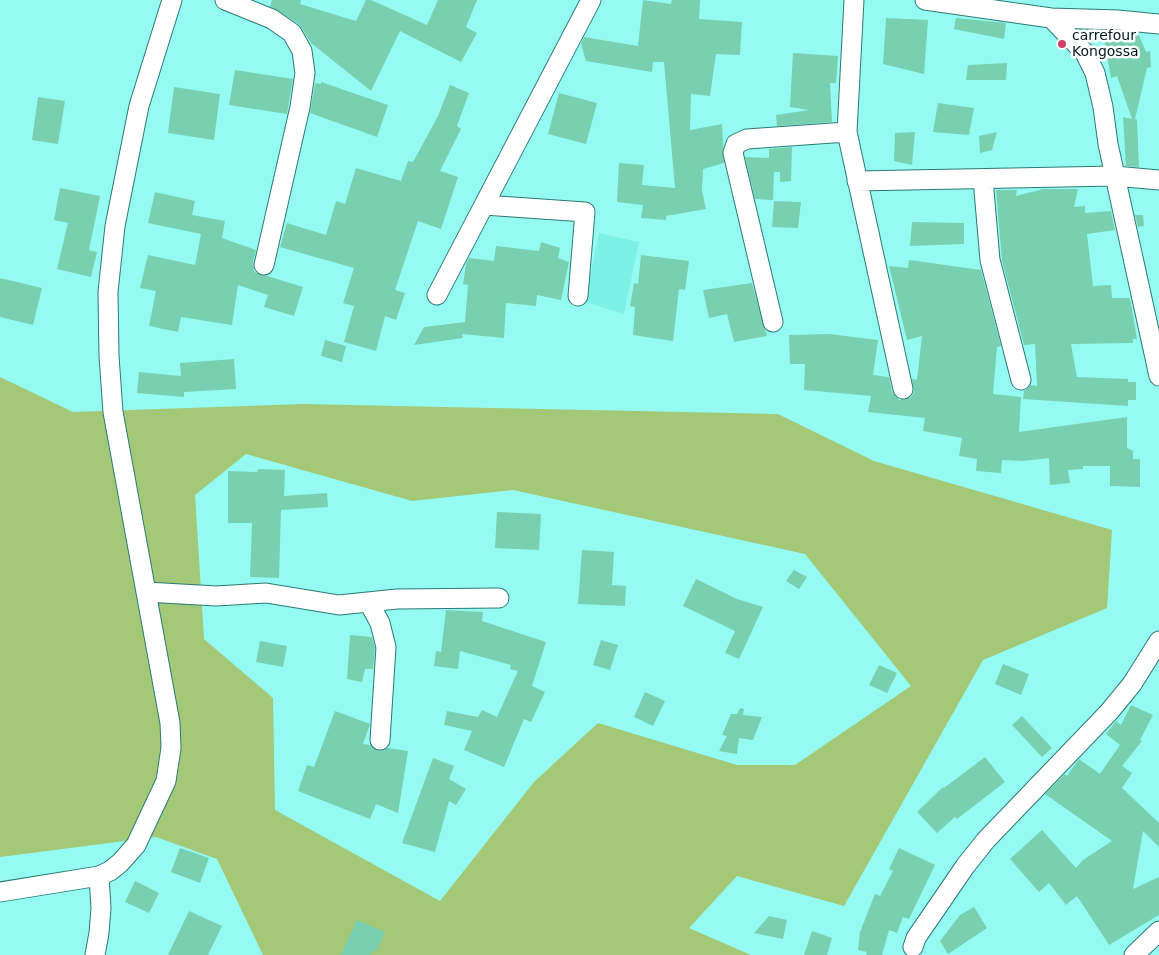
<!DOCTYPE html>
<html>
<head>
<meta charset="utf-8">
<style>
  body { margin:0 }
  canvas { display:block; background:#95fbf2 }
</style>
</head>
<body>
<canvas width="1159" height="955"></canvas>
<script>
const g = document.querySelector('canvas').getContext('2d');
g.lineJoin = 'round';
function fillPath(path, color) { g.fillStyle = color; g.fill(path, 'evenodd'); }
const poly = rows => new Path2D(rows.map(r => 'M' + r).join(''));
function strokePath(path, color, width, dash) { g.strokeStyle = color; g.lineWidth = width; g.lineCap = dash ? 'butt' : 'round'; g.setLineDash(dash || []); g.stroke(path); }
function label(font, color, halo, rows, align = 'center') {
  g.font = font + ' "DejaVu Sans",sans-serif'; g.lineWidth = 5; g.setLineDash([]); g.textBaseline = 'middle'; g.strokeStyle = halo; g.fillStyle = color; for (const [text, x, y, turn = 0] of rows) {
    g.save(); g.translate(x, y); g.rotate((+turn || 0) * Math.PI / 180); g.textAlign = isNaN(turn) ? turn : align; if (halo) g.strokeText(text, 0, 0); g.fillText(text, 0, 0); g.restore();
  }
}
fillPath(poly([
  [599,233,639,242,624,314,585,302]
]), '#7ef1e7');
fillPath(poly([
  [0,377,73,412,303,404,778,414,874,461,1112,530,1107,608,983,660,844,906,737,876,689,928,751,955,263,955,217,859,156,837,0,857],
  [246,454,412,501,513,490,805,554,911,686,795,765,737,765,598,723,534,782,440,901,275,810,273,698,204,639,195,495]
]), '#a3c877');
fillPath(poly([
  [272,0,301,0,300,4,356,21,366,0,371,0,427,25,438,0,477,0,466,27,477,33,461,62,400,31,371,91,311,43,299,24,270,6],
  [643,0,671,4,672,0,700,0,699,19,742,22,740,55,716,54,710,96,691,94,690,130,722,124,724,163,703,169,702,191,706,209,666,216,666,220,641,218,643,205,617,202,619,163,644,165,642,185,675,188,664,62,653,62,652,72,586,61,581,44,584,37,638,46],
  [886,18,928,20,924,74,883,64],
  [956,18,1006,23,1004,39,954,29],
  [1117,31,1138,33,1146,52,1150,51,1151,67,1147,68,1135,119,1137,120,1139,167,1126,166,1123,117,1132,119,1117,76,1111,78,1103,33],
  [793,53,838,56,836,83,830,83,832,122,777,126,776,115,809,110,790,107],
  [1007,63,1006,80,966,80,968,65],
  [235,70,293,79,287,114,229,105],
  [321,82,388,105,377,137,310,113,315,83,321,84],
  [450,85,469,93,457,126,461,129,440,171,458,177,441,229,418,221,395,290,405,293,396,320,385,316,376,351,344,342,354,306,343,303,354,268,280,247,287,223,326,235,336,201,345,204,356,168,401,181,408,161,413,162,438,116],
  [174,87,220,94,214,140,168,133],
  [559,93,597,103,586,144,548,134],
  [38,97,65,101,58,144,32,140],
  [938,103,974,108,969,135,933,132],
  [915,132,912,165,894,161,895,133],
  [997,132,992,150,980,153,979,136],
  [792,147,791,181,780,182,780,172,774,172,773,200,755,199,745,157,769,158,769,149],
  [60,188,100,196,89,250,97,252,91,277,57,269,68,223,54,220],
  [1043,189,1078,189,1074,207,1085,206,1085,213,1111,211,1115,230,1087,234,1093,286,1111,285,1112,298,1130,298,1137,339,1133,339,1133,343,1071,344,1077,377,1128,379,1128,382,1136,382,1136,400,1128,400,1128,406,1023,399,1024,391,1031,385,1037,386,1035,344,1024,345,1002,261,996,190,1017,190,1016,196],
  [155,192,195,201,192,215,225,221,222,238,256,250,253,262,254,272,303,287,294,316,264,307,268,295,238,285,232,325,181,317,178,332,149,326,156,291,140,288,148,255,195,265,201,234,148,223],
  [774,201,801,202,798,228,772,227],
  [1135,215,1143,215,1144,226,1138,227],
  [912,222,964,223,964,244,910,246],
  [541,242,560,248,558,258,569,262,561,300,537,295,536,306,506,303,504,338,462,334,463,338,414,345,424,327,465,322,468,285,463,284,466,264,469,258,494,261,496,246,539,251],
  [641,255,689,261,685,290,679,289,673,341,633,335,635,307,630,306,634,283,638,284],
  [909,260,981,270,1001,346,997,347,993,394,1021,397,1019,432,1127,417,1127,448,1133,451,1133,459,1140,459,1140,487,1110,486,1110,466,1083,466,1083,469,1068,470,1070,483,1050,485,1049,458,1023,461,1002,460,1001,473,976,471,977,459,959,456,962,438,923,431,925,418,868,412,871,396,804,390,805,364,790,364,789,335,829,334,878,340,873,375,889,377,892,392,899,400,911,397,914,392,912,379,917,380,922,336,907,340,889,266,908,268],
  [0,278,42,288,33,325,0,317],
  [752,283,767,336,734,342,727,314,709,318,703,290],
  [325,340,346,346,342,362,321,356],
  [234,359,236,389,184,392,184,397,137,393,139,372,181,376,180,363],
  [258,469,285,470,284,496,327,493,328,507,281,510,279,578,250,577,252,523,228,523,228,471,257,472],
  [497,512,541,514,539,550,495,548],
  [582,550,614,552,612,585,626,586,625,606,578,604],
  [794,570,807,577,799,589,786,581],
  [696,579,737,599,763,607,739,659,725,653,735,631,683,606],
  [446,610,483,612,482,621,546,642,532,686,545,692,531,722,524,719,504,767,464,750,472,731,444,725,447,711,478,717,482,710,497,717,518,671,510,669,511,665,460,651,458,669,434,666,436,651,441,652],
  [350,635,372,637,375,648,373,669,365,669,362,682,347,679],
  [601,640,618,645,610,670,593,665],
  [260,641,287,646,283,667,256,662],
  [1003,664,1029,674,1021,695,995,684],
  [879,665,897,673,887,693,869,685],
  [645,692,665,701,653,726,634,717],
  [1131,705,1153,715,1140,740,1142,741,1122,766,1132,773,1122,788,1159,823,1159,847,1143,831,1133,889,1159,877,1159,915,1109,945,1077,896,1066,905,1049,883,1039,892,1010,859,1042,830,1076,868,1083,860,1112,841,1045,794,1065,774,1067,776,1079,759,1100,774,1120,745,1106,734,1116,721,1121,725],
  [740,708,744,709,743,715,762,717,753,740,739,738,737,754,719,751,727,736,722,735,731,714,737,714],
  [335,711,370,724,363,744,370,745,379,751,388,748,408,751,398,813,376,804,370,819,298,791,307,765,314,767],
  [1022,716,1052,748,1042,757,1012,725],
  [985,757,1005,782,957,819,955,817,937,833,917,812,943,787,944,788],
  [433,758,454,766,449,779,466,789,456,805,449,801,435,852,402,843],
  [180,848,209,858,200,883,171,872],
  [899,848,935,865,909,919,903,917,897,933,889,930,882,955,866,955,867,952,858,950,860,932,875,894,880,896,893,871,889,869],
  [135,881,159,893,149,913,125,902],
  [974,907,987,928,948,954,940,941,960,915],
  [189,911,222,926,208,955,168,955],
  [769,916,787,920,783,939,754,933],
  [357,920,385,932,376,952,373,950,370,955,341,955],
  [812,931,832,938,827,955,804,955]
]), '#78d0b0');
const street = poly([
  [225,0,272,19,292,33,302,51,305,73,300,107,264,265],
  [854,0,847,132,903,389],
  [925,0,1051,18,1118,20,1159,24],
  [1051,18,1085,53,1095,73,1103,107,1108,144,1159,376],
  [983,179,990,260,1021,380],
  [857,181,1115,176,1159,180],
  [484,205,585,212,578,296],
  [437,295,591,0],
  [773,322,733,153,736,144,747,139,847,132],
  [146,592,216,596,266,593,339,605,397,599,499,598],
  [369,603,380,623,386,647,380,740],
  [0,892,99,876,110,871,120,863,136,845,166,781,171,748,170,723,113,412,109,356,108,292,115,226,139,106,172,0],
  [913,947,916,938,966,865,986,840,1109,712,1132,684,1159,641],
  [95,955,99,933,101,908,99,876],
  [1134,955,1159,931]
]);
strokePath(street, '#2a7b75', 21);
strokePath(street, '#fff', 19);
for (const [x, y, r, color] of [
  [1062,44,5,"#cf4066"]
]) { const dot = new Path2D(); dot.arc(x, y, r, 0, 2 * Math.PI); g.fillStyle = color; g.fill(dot); strokePath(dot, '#fff', 2); }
label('14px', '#001a18', '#fff', [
  ["carrefour",1072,36],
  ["Kongossa",1072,52]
], 'left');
</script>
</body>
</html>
